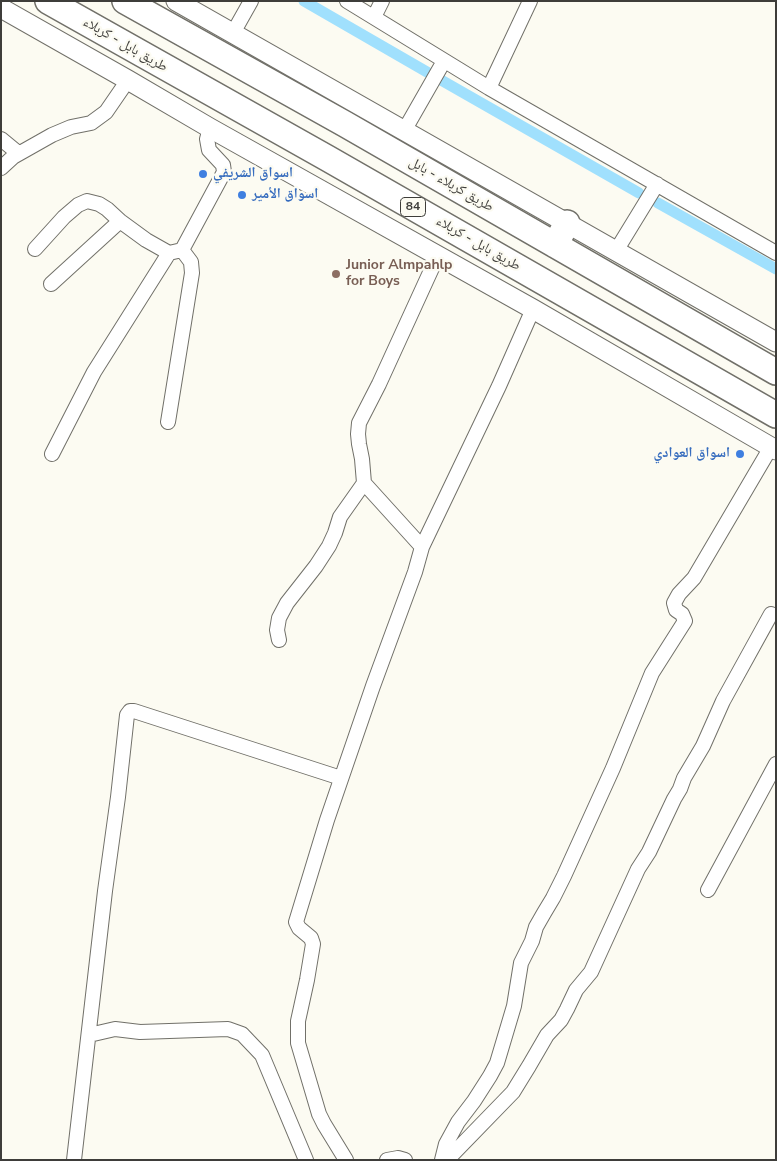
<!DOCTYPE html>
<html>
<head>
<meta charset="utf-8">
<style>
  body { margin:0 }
  #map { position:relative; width:777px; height:1161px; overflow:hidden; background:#fcfbf2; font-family:"Nunito Sans",sans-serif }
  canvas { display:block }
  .frame { position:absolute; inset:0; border:2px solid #3e3d3a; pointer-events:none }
</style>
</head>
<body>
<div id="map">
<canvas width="777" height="1161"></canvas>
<div class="frame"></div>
</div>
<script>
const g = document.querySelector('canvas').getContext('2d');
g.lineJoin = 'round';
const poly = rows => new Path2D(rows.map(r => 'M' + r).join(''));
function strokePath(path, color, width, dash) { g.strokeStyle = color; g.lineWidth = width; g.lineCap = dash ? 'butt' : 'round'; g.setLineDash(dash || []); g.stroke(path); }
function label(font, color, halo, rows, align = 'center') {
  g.font = font + ' "Nunito Sans","Noto Naskh Arabic",sans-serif'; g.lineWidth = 4.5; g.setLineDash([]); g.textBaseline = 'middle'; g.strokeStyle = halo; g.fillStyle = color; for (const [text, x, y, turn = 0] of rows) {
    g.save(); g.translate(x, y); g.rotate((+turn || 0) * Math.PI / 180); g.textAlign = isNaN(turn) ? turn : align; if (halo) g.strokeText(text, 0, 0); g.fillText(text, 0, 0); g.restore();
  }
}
strokePath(poly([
  [304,1,427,72],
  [441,80,639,193],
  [658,203,776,269]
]), '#a0e0fd', 11);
const street = poly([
  [347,1,489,88,776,253],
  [374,17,382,1],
  [233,33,251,1],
  [489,88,530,1],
  [404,131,444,61],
  [1,139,18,153],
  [1,168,13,157,52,135,71,127,91,123,106,112,128,80],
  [35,249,64,217,78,205,87,201,99,204,107,209,120,221,146,240,169,253],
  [182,250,224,172,223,165,209,150,207,139,210,128],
  [616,251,657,184],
  [51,284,120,221],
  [168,422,192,273,191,262,182,250],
  [52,454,94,372,169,253,182,250],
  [422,547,364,483,362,459,359,444,358,434,359,423,379,384,438,255],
  [279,640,277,630,279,618,287,603,316,566,329,546,335,533,340,517,364,483],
  [708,890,776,764],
  [89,1035,115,1029,140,1032,228,1029,242,1034,262,1055,306,1160],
  [74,1160,105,891,118,797,127,715,130,711,134,711,341,778],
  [346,1160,324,1124,319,1114,298,1043,298,1021,307,980,313,944,311,938,299,928,296,922,327,820,373,686,415,572,422,547,499,386,533,309],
  [387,1160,398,1158,405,1160],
  [442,1160,446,1144,458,1122,474,1101,490,1076,497,1063,514,1006,521,963,532,941,536,927,544,913,553,898,564,876,613,768,652,673,685,621,682,614,676,610,674,603,679,594,694,578,771,447],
  [447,1160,513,1092,529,1066,547,1035,561,1020,567,1009,576,990,591,972,638,869,649,852,674,799,680,789,684,778,703,746,723,701,771,614]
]);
const secondary = poly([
  [176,1,776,342],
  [1,8,128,80,210,128,533,309,776,450]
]);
const highway = poly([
  [48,1,327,158,776,415],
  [125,1,345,124,776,372],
  [555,245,567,223]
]);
strokePath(street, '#717069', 16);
strokePath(secondary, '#717069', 21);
strokePath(highway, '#717069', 28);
strokePath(street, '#fff', 14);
strokePath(secondary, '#fff', 19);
strokePath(highway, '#fff', 25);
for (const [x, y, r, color] of [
  [203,174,5,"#3f7fe0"],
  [242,195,5,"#3f7fe0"],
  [336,274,5,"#8d6e63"],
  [740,454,5,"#3f7fe0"]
]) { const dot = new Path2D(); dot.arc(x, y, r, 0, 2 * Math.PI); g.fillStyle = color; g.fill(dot); strokePath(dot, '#fcfbf2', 2); }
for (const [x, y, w] of [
  [413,207,25]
]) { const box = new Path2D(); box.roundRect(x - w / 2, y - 9.5, w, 19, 4); g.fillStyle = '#fcfbf2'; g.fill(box); strokePath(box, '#3e3d3a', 1); }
label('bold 12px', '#3e3d3a', null, [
  ["84",413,207]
]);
label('14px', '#3e3d3a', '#fcfbf2', [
  ["طريق بابل - كربلاء",125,45,30],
  ["طريق كربلاء - بابل",451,185,30],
  ["طريق بابل - كربلاء",478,244,30]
]);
label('bold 14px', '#366cbe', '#fcfbf2', [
  ["اسواق الشريفي",213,174],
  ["اسواق الأمير",252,195],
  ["اسواق العوادي",730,454,"right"]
], 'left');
label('bold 14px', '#785e54', '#fcfbf2', [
  ["Junior Almpahlp",346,266],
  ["for Boys",346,282]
], 'left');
</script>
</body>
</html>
